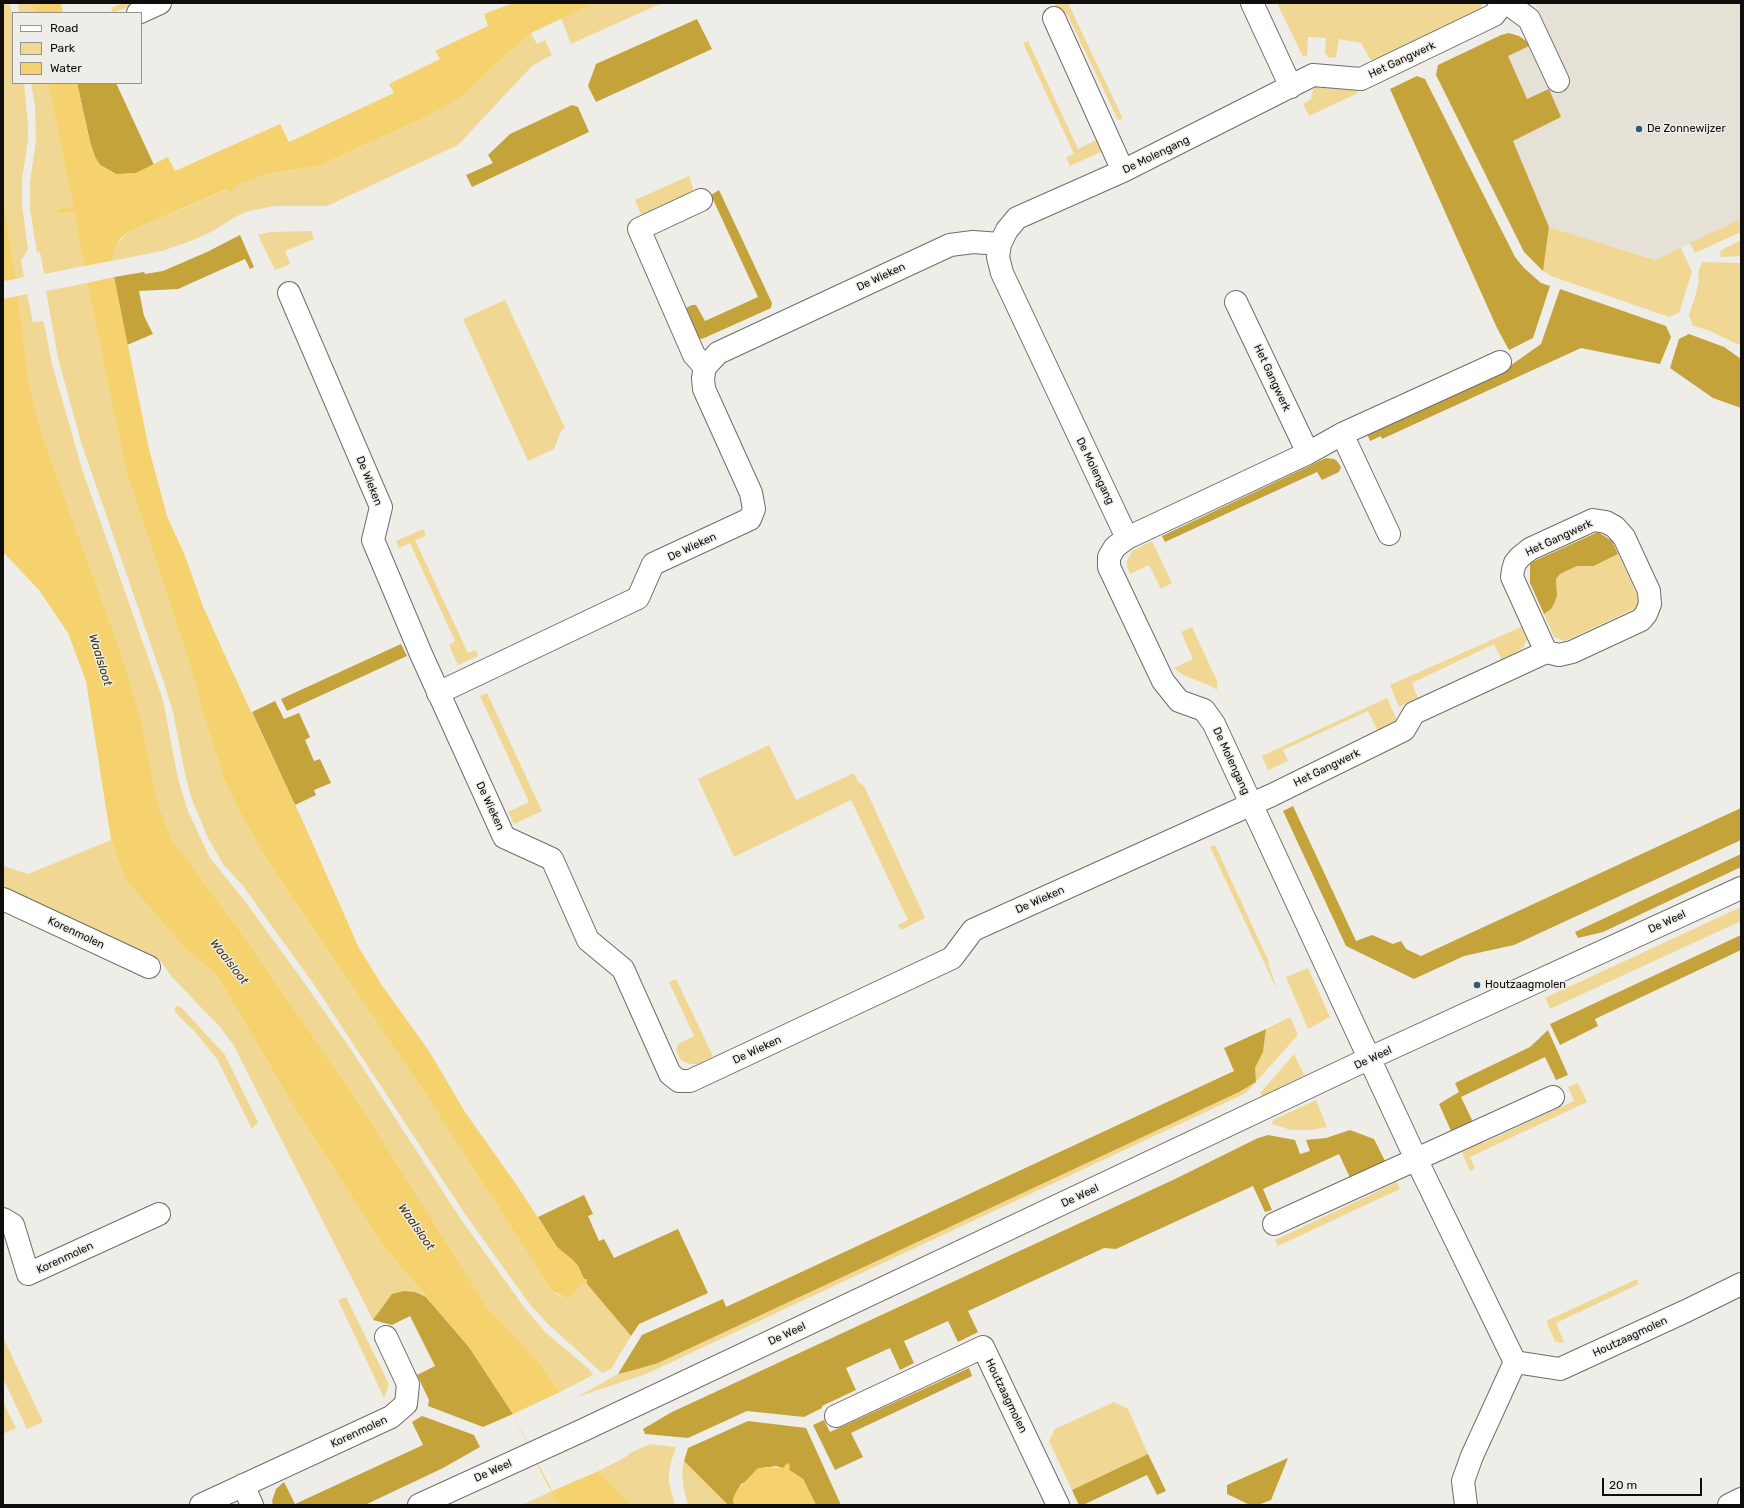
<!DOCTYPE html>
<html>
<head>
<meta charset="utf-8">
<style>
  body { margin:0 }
  #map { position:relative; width:1744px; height:1508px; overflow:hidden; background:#eeede8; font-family:Rubik,sans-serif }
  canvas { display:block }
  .frame { position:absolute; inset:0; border:4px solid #0f0e0d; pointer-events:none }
  .legend { position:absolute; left:12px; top:12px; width:130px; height:72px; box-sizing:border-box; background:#eeede8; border:1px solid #959490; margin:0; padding:5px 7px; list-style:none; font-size:12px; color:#0f0e0d }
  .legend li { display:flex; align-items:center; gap:8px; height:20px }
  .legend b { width:20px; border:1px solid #959490 }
  .scale { position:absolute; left:1602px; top:1478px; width:100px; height:18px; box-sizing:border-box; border:2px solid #0f0e0d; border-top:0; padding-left:5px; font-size:12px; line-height:14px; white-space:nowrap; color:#0f0e0d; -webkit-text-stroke:3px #eeede8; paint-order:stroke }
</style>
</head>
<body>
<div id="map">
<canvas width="1744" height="1508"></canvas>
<div class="frame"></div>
<ul class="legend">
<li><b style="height:5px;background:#fff"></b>Road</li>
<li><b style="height:11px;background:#f0d894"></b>Park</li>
<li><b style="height:11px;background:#f5d26d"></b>Water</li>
</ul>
<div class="scale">20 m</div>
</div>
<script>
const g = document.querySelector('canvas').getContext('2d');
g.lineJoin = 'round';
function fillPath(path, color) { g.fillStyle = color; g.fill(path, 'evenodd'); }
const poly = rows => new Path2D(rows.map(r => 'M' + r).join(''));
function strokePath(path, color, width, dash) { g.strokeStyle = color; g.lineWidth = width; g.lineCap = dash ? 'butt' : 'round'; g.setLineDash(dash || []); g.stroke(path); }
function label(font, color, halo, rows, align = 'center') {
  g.font = font + ' Rubik,sans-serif'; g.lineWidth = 3; g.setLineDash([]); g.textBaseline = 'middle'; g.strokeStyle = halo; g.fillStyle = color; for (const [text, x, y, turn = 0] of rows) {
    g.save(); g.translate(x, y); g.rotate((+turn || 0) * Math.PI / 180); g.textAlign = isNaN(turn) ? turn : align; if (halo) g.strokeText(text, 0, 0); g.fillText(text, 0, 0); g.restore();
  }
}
fillPath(poly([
  [1535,3,1741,3,1741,219,1656,260,1549,227,1513,141,1561,117,1527,100,1507,56,1550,36]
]), '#e5e1d6');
fillPath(poly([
  [3,3,10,3,10,5,13,20,13,83,24,83,28,126,28,140,22,179,22,205,28,249,21,261,24,277,16,279,3,196],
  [18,3,32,3,34,13,19,13],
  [123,3,138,3,113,13,111,8],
  [594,3,662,3,571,44,561,18],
  [1056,3,1068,3,1123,119,1118,120,1067,14,1059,12,1055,6],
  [1277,3,1483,3,1478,14,1378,62,1370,59,1361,43,1339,39,1336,57,1331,58,1328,57,1325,53,1326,38,1308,37,1307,55,1303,57],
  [531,33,537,44,545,40,552,55,532,66,458,145,327,206,275,206,249,211,239,215,209,233,188,242,162,251,111,261,117,244,128,232,228,189,229,192,233,187,263,175,321,165,436,112,463,96,497,63],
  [1028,41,1078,149,1096,140,1101,152,1070,166,1066,157,1074,154,1023,43],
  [31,83,48,83,73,206,57,209,58,214,74,212,84,266,44,274,40,252,37,253,30,209,30,182,36,140,35,106],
  [1316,87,1356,90,1358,93,1309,116,1303,104,1311,99,1313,89],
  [689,176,693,188,692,193,642,217,635,200],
  [1741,219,1741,232,1695,253,1690,243],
  [1549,227,1655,260,1681,248,1692,272,1679,313,1669,317,1551,276,1543,271],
  [311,231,314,239,285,251,290,264,275,270,258,235,270,232],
  [1741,240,1741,256,1721,257,1720,251],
  [1702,262,1741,263,1741,345,1737,344,1708,330,1693,326,1689,315,1695,297,1699,281,1698,272],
  [87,283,126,471,188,658,204,718,224,779,243,818,270,865,424,1092,556,1294,566,1298,569,1297,582,1284,587,1284,631,1336,611,1369,602,1373,549,1325,531,1306,465,1214,315,986,243,886,223,864,207,836,191,797,184,769,173,712,164,683,81,442,58,358,46,291],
  [27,294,33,322,43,321,45,328,52,364,82,469,163,700,178,779,188,811,210,858,244,900,298,974,350,1048,460,1218,524,1307,544,1331,589,1369,593,1375,560,1392,538,1361,489,1310,362,1108,248,942,172,839,157,801,141,719,120,650,42,435,30,389,18,296],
  [505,300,565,428,561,431,554,449,528,461,463,319],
  [423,529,426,536,415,540,468,653,476,650,478,656,458,665,449,645,455,641,410,543,399,548,396,541],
  [1152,541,1172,583,1161,589,1149,565,1130,574,1127,567,1127,561,1132,551],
  [1618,554,1639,599,1636,608,1565,641,1554,637,1544,614,1551,609,1557,595,1556,579,1560,574,1577,566,1595,566],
  [1192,627,1217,681,1217,690,1211,686,1183,675,1174,668,1193,659,1181,632],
  [1521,627,1527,639,1523,648,1502,660,1494,644,1412,683,1418,698,1399,707,1390,685],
  [487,693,542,811,514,824,508,812,529,802,480,696],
  [1387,698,1397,720,1377,730,1368,711,1283,750,1288,761,1268,770,1262,756],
  [769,745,796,800,854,773,858,782,864,786,925,918,901,930,898,925,908,920,851,800,734,857,698,779],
  [111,840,125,879,182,945,218,977,293,1105,384,1247,426,1297,383,1309,373,1320,234,1046,220,1027,172,977,160,960,3,887,3,866,28,874],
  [1215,845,1269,962,1268,963,1277,990,1210,847],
  [1741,907,1741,921,1550,1009,1545,998],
  [1308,968,1330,1017,1308,1029,1286,977],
  [676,979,713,1056,698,1064,691,1064,684,1062,680,1059,676,1050,678,1044,694,1036,669,982],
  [176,1006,181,1007,225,1055,258,1122,252,1129,217,1059,196,1033,174,1011],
  [1290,1017,1298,1035,1246,1093,646,1374,577,1397,618,1374,634,1370,1255,1068,1263,1052,1266,1029],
  [1294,1054,1304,1075,1263,1096,1261,1095,1260,1093,1263,1090],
  [1578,1083,1587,1102,1470,1157,1475,1168,1470,1171,1461,1150,1482,1140,1483,1143,1574,1101,1568,1087],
  [1316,1100,1327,1127,1311,1130,1291,1130,1272,1124,1273,1120],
  [1397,1182,1400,1189,1278,1246,1275,1240],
  [1637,1279,1639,1284,1556,1323,1564,1342,1561,1343,1555,1341,1546,1321],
  [346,1297,389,1384,384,1398,338,1300],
  [3,1337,43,1422,27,1429,3,1378],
  [3,1402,16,1428,3,1434],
  [1114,1402,1128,1409,1148,1454,1072,1490,1049,1441,1055,1429],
  [650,1444,676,1447,671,1462,669,1473,669,1483,675,1505,632,1505,625,1499,599,1471,629,1455,628,1454],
  [684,1461,728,1505,688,1505,684,1490,682,1472],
  [552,1491,560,1505,522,1505]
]), '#f0d894');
fillPath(poly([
  [697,19,712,49,596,102,588,86,596,64],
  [1509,33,1519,36,1526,41,1529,46,1508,56,1527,99,1549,89,1561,117,1513,141,1549,227,1543,271,1524,252,1436,75,1438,65,1501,35],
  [1417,76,1425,79,1515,257,1524,268,1541,283,1550,286,1533,338,1509,350,1497,328,1390,89],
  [77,83,116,83,154,165,136,173,123,174,116,174,100,165,95,157,90,142],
  [572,105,578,107,589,132,472,187,466,175,493,163,488,155,510,134],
  [719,190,772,303,771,308,702,339,696,337,686,308,692,305,696,305,705,321,758,297,711,195],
  [240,235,254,267,250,269,245,259,178,289,139,291,144,316,153,334,127,345,114,277,144,272,145,274,163,271,207,252],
  [1560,289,1666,326,1671,337,1660,364,1581,348,1382,439,1381,436,1370,441,1367,433,1507,368,1541,344],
  [1689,334,1724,347,1741,359,1741,408,1713,398,1670,368,1679,339],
  [1326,458,1334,459,1337,461,1341,467,1339,472,1322,480,1317,472,1165,542,1162,536],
  [1598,532,1612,541,1618,554,1594,566,1577,566,1560,574,1556,579,1557,595,1555,602,1551,609,1544,614,1530,583,1530,563],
  [401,644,407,656,287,711,281,699],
  [275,701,284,719,299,713,310,737,305,740,314,761,320,759,331,783,314,790,316,795,295,805,252,712],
  [1293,806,1356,941,1372,935,1393,944,1401,941,1406,949,1421,956,1741,808,1741,840,1514,945,1464,956,1414,979,1346,946,1283,811],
  [1741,854,1741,867,1603,932,1578,938,1575,932],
  [1741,935,1741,950,1595,1019,1598,1026,1560,1045,1550,1024],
  [1266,1029,1263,1052,1255,1068,1256,1082,1239,1092,658,1363,634,1370,618,1374,642,1335,723,1299,726,1307,1234,1071,1224,1048],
  [1548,1030,1568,1075,1556,1080,1545,1057,1461,1097,1472,1120,1469,1125,1452,1133,1439,1104,1459,1092,1455,1083,1530,1047],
  [1350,1130,1374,1139,1386,1163,1351,1180,1339,1154,1263,1189,1272,1210,1265,1212,1253,1186,1116,1249,1104,1248,968,1311,978,1332,958,1342,948,1321,904,1341,914,1363,900,1370,890,1348,846,1368,856,1390,822,1406,822,1408,804,1417,747,1411,688,1438,645,1434,643,1429,672,1412,1175,1179,1258,1138,1268,1135,1295,1140,1300,1154,1310,1151,1306,1140,1326,1138],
  [584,1195,593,1214,588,1216,599,1241,604,1239,614,1258,678,1229,708,1293,639,1324,631,1336,587,1284,587,1279,584,1279,578,1266,557,1247,538,1217],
  [404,1291,415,1292,426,1297,469,1347,513,1414,483,1427,428,1406,429,1400,417,1375,435,1366,410,1316,392,1325,373,1320,392,1294],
  [969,1368,972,1376,851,1433,863,1457,835,1470,813,1425,824,1420,830,1432],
  [422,1416,474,1435,480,1447,443,1468,365,1505,273,1505,272,1501,276,1489,284,1482,295,1504,423,1445,412,1422],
  [748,1421,806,1428,841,1505,816,1505,803,1479,789,1470,776,1466,757,1469,747,1481,741,1484,733,1499,734,1505,728,1505,684,1461,688,1448],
  [1148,1454,1166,1491,1157,1495,1147,1475,1083,1505,1079,1505,1072,1490],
  [1288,1458,1271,1500,1258,1505,1250,1505,1227,1494,1227,1485]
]), '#c5a33b');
fillPath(poly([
  [32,3,61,3,63,13,34,13],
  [513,3,594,3,531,33,497,63,463,96,436,112,321,165,263,175,233,187,234,189,229,192,227,189,151,222,128,232,120,239,117,244,111,261,84,266,74,212,58,214,57,209,73,206,48,83,77,83,90,142,95,157,100,165,116,174,136,173,168,157,175,171,280,124,289,142,394,93,389,84,440,59,435,51,488,26,484,14],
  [3,196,16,279,3,281],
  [114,277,149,449,167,516,185,556,204,609,232,671,304,824,359,948,383,987,429,1051,465,1112,516,1184,557,1247,573,1260,578,1266,584,1279,587,1279,587,1284,582,1284,569,1297,566,1298,553,1291,424,1092,270,865,243,818,224,779,204,718,188,658,126,471,87,283],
  [18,296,30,389,42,435,120,650,141,719,157,801,172,839,248,942,362,1108,489,1310,538,1361,560,1392,599,1471,625,1499,632,1505,560,1505,548,1486,513,1414,469,1347,384,1247,293,1105,218,977,182,945,125,879,111,840,86,681,68,633,39,590,3,552,3,299],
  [787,1463,790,1465,789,1470,803,1479,816,1505,734,1505,733,1499,737,1490,757,1469,765,1467,783,1468]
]), '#f5d26d');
fillPath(poly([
  [560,1392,599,1471,552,1491,513,1414]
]), '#eeede8');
const minor = poly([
  [1252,3,1291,87],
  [1503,3,1494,15,1361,79,1313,75,1123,171,1017,218,1007,230,1000,244,998,257,1002,273,1127,538,1115,547,1109,557,1109,567,1163,681,1179,701,1204,710,1214,724,1416,1159,1515,1362],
  [1507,3,1529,19,1558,81],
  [138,13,160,3],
  [1054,18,1123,171],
  [701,200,639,229,694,355,705,367],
  [289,293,381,507,373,540,421,654,504,837,552,859,588,940,623,969,670,1074,679,1081,690,1081,952,958,973,930,1272,795,1404,730,1414,713,1546,652,1559,655,1572,652,1641,620,1646,614,1650,604,1649,591,1624,537,1615,527,1606,522,1593,520,1530,549,1520,557,1515,563,1513,570,1512,577,1546,652],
  [1236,302,1308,453],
  [1342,434,1389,534],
  [1127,538,1308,453,1342,434,1500,362],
  [438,693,638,598,653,564,750,519,754,509,751,493,704,389,703,378,705,367,718,353,950,245,973,242,1000,244],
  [3,899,149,967],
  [3,1219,13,1225,28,1274,159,1214],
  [1274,1224,1553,1097],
  [836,1416,983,1347,1058,1505],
  [243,1485,252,1505],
  [201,1505,391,1417,406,1404,408,1384,386,1337],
  [419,1505,579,1432,1370,1058,1741,888],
  [1466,1505,1463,1481,1472,1456,1515,1362,1560,1369,1686,1311,1741,1284],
  [1729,1505,1741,1499]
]);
strokePath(minor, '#6e6d69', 24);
strokePath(minor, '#fff', 22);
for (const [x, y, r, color] of [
  [1639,129,4,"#2d5b7a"],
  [1477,985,4,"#2d5b7a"]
]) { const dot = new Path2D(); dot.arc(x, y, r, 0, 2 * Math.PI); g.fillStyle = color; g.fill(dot); strokePath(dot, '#eeede8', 1.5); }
label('11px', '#0f0e0d', '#eeede8', [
  ["Het Gangwerk",1402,60,-25],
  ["De Molengang",1156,155,-26],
  ["De Wieken",881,277,-25],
  ["Het Gangwerk",1272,378,65],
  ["De Molengang",1095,471,64],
  ["De Wieken",369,481,68],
  ["Het Gangwerk",1559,538,-25],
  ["De Wieken",692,547,-25],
  ["De Molengang",1231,761,65],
  ["Het Gangwerk",1327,768,-26],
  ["De Wieken",490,806,65],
  ["De Wieken",1040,900,-24],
  ["De Weel",1667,922,-25],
  ["Korenmolen",76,933,25],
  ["De Wieken",757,1050,-25],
  ["De Weel",1373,1058,-25],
  ["De Weel",1080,1196,-25],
  ["Korenmolen",65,1258,-25],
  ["De Weel",787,1334,-25],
  ["Houtzaagmolen",1630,1337,-25],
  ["Houtzaagmolen",1006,1396,64],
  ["Korenmolen",359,1432,-25],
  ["De Weel",493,1471,-24]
]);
label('11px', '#0f0e0d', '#eeede8', [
  ["De Zonnewijzer",1647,129],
  ["Houtzaagmolen",1485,985]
], 'left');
label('italic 12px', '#45370b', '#eeede8', [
  ["Waalsloot",100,660,73],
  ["Waalsloot",229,962,52],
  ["Waalsloot",416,1227,55]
]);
</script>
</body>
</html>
